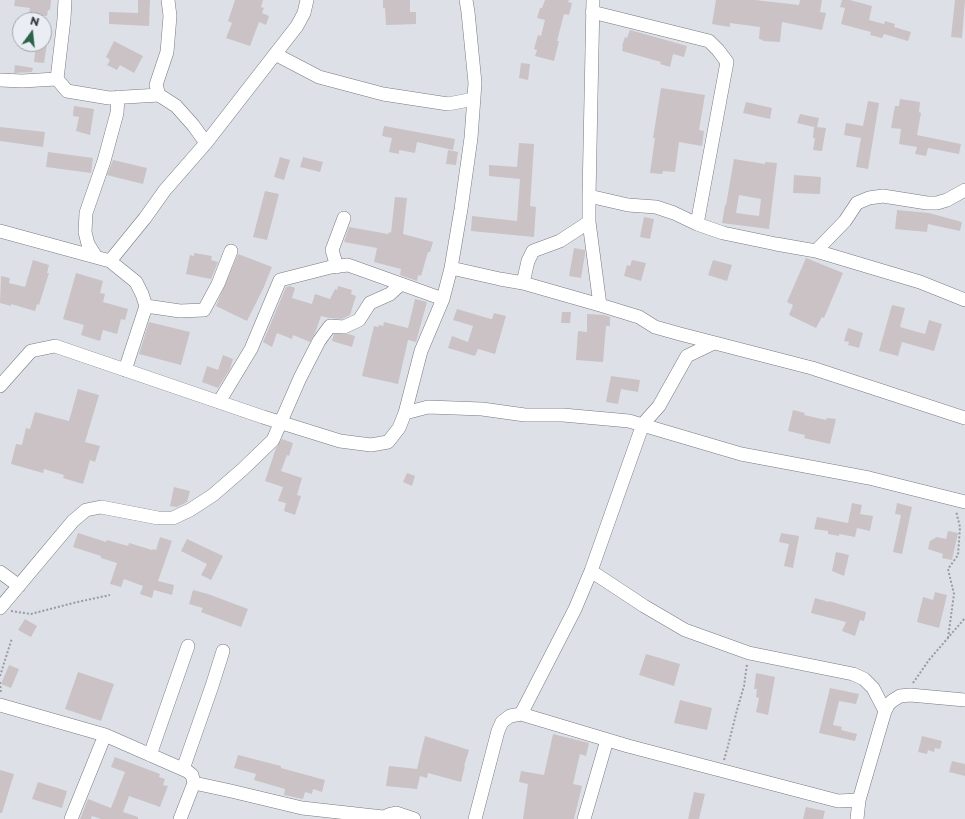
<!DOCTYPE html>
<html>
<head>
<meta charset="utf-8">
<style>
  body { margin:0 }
  #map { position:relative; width:965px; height:819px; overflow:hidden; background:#dde1e7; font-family:Montserrat,sans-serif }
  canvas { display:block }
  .north { position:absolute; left:12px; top:12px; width:40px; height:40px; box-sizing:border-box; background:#eaeef4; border:1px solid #a2a5a9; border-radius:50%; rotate:15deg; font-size:11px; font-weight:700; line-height:16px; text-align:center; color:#353739 }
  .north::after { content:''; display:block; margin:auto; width:14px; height:18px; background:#2c6249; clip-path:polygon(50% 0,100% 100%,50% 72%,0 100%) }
</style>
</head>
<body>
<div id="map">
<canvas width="965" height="819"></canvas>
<div class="north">N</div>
</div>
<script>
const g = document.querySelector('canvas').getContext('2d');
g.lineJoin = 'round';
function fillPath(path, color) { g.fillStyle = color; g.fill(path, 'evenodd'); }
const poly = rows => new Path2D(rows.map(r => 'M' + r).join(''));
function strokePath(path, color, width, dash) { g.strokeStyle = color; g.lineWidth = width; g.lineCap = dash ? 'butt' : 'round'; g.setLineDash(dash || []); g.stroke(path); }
fillPath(poly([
  [15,0,51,0,50,10,48,10,47,16,29,14,30,8,14,6],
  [138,0,150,0,149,26,109,24,109,12,138,13],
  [235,0,263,0,261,7,264,8,262,13,269,16,266,25,259,22,250,46,226,38,232,23,228,21],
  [383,0,410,0,410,12,416,12,416,24,386,25,385,8,383,8],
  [545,0,569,0,568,2,572,3,569,15,564,14,557,41,559,41,554,61,535,56,537,50,534,49,538,35,541,36,545,20,537,18,540,8,542,8],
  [716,0,755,0,799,5,800,0,822,0,820,12,826,13,822,30,782,22,780,42,763,41,763,40,759,39,760,27,730,23,730,27,712,24],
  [842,0,850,0,872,6,869,20,884,24,885,21,895,24,894,27,911,32,908,41,884,34,882,38,870,35,871,32,841,24,845,8,840,7],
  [955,0,965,0,962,38,951,37],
  [630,30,687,46,684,57,673,54,670,67,660,64,661,62,622,51,623,47,622,46,625,37,627,38],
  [114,41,143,56,134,73,120,65,117,70,107,65,110,60,106,57],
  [36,44,47,44,44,63,34,62],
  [521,63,530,64,528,80,519,78],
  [15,65,33,68,32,72,14,73],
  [661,88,705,95,699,130,704,131,702,146,679,142,675,172,663,171,662,174,650,173,655,138,653,138],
  [900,99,920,102,919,112,921,113,917,135,961,144,959,154,928,148,926,156,915,154,917,147,899,144,901,129,891,128,895,106,899,106],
  [868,101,879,103,868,169,856,167,861,138,844,135,846,123,863,126],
  [746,102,772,108,770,119,743,113],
  [74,106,94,109,90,135,76,131,79,117,73,116],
  [800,114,819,118,817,127,826,128,822,151,813,150,815,138,813,138,814,127,797,123],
  [384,126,455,139,453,150,417,142,415,153,399,150,399,154,389,152,392,138,382,136],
  [0,127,45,132,43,147,0,141],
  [519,143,534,144,530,206,536,207,534,237,471,231,472,216,517,221,520,179,489,176,489,165,517,167],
  [448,150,458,152,456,165,446,164],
  [48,152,93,158,91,173,46,167],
  [280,157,290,160,284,180,274,177],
  [303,157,323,162,320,172,300,167],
  [734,159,765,164,765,162,777,163,769,229,722,223,725,205,726,205],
  [739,195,761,199,759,216,736,213],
  [113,160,147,168,143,184,107,175],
  [794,175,821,177,820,194,793,193],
  [265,191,279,194,267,240,253,237],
  [395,197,407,198,403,234,433,242,430,252,428,252,421,276,418,275,417,281,400,275,401,269,374,262,377,248,344,242,349,227,388,234,389,232,391,233],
  [897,210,929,213,962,222,960,231,928,224,927,232,895,229],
  [644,217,654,219,650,239,640,237],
  [574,248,585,250,585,254,581,278,569,276],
  [194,253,212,256,211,260,218,262,211,279,186,274,190,255,194,256],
  [238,254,272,267,263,289,247,321,216,306],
  [806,258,843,273,824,318,822,317,816,328,789,315,793,305,787,302],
  [33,260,49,265,47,273,49,273,39,305,37,304,35,311,11,304,11,306,0,303,1,276,10,278,9,283,25,287],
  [632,260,646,263,641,281,624,276,627,265,630,266],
  [713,260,732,265,727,281,708,275],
  [76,273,103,281,100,293,105,294,103,302,128,309,125,320,121,319,117,334,103,330,100,341,81,335,84,325,63,319],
  [290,286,295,288,292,298,312,304,315,294,330,299,335,289,337,290,338,286,352,290,351,294,356,296,350,315,342,319,329,318,321,316,315,333,310,342,293,335,292,339,277,333,272,347,263,342,286,287],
  [415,299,427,302,416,342,408,340,398,384,362,376,374,326,378,327,379,325,383,326,384,322,408,328],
  [892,305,905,308,900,327,925,334,929,320,942,324,934,351,902,342,898,356,879,351],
  [457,309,491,319,492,319,494,313,506,316,495,354,478,349,475,356,448,348,452,336,468,342,473,326,453,320],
  [562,312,571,312,570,323,561,323],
  [587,314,604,315,610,317,610,326,606,326,603,362,576,360,578,331,587,332],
  [149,322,190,332,181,365,139,354],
  [848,328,863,333,859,348,848,345,849,342,844,341],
  [334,334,348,334,355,336,352,347,332,341],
  [223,355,233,359,230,369,218,388,202,382,207,366,218,370],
  [611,376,640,380,638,392,621,389,618,404,606,402],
  [78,389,99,395,85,442,100,446,95,462,90,460,83,484,63,478,64,475,44,469,43,473,11,464,16,444,22,445,26,428,30,429,35,412,69,421],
  [793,410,805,413,804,415,826,420,827,418,836,419,830,444,804,438,805,435,788,431],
  [282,439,293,443,289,456,287,455,281,471,302,478,297,495,301,496,295,515,284,511,286,503,278,501,283,487,265,481,276,448],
  [407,473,415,476,412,486,403,482],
  [174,487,190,491,187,502,177,507,170,506],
  [852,503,862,505,860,514,873,516,870,531,857,528,855,537,839,534,839,536,828,534,828,531,814,529,817,517,848,523],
  [897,503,912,507,902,554,893,552,901,515,895,514],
  [948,531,958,533,952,560,942,558,943,554,928,549,930,541,937,537,946,539],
  [78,533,106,542,107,540,128,546,129,543,152,550,153,549,156,550,160,537,172,541,158,581,174,585,172,595,154,590,152,598,140,594,143,586,124,579,121,587,110,584,117,563,101,558,101,556,73,547],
  [781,533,799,536,793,568,784,566,789,544,779,542],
  [187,539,223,556,211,580,201,575,207,564,181,551],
  [836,552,849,555,844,576,832,571],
  [193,590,208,594,248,609,241,627,201,612,203,608,189,604],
  [935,592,947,595,939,628,917,622,923,597,933,600],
  [815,598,829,602,829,601,866,612,864,621,860,620,855,636,842,631,846,622,811,613],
  [25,619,37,626,31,637,18,630],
  [646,654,680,664,674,686,639,675],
  [9,665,19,669,11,688,1,684],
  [78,672,114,684,101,721,65,709],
  [756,673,775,677,768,715,756,712,759,698,756,697,757,689,754,689],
  [830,688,859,694,856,704,839,701,833,725,842,727,841,730,857,734,855,741,819,733],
  [680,700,712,708,707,730,674,723],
  [553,734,589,743,586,756,580,754,573,784,582,786,574,819,523,819,528,784,519,782,521,771,544,775],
  [425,736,469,750,464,766,465,766,461,782,428,773,427,778,420,776,417,789,386,786,389,766,417,769],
  [922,736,942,741,940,749,935,748,934,752,928,750,927,754,918,752],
  [238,755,281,766,281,768,325,780,322,792,313,789,312,794,305,792,303,799,284,795,285,789,254,780,256,774,234,768],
  [115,757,160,774,159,777,165,779,163,785,168,786,160,807,129,796,123,812,138,817,138,819,101,819,92,816,91,819,80,819,88,799,111,808,125,772,111,767],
  [952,761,965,764,965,776,949,772],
  [0,770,14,774,2,813,0,813],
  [38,782,67,791,62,808,32,799],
  [694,792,705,794,699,819,688,819],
  [806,807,825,811,823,819,803,819]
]), '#cac2c5');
const minor = poly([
  [65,0,64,19,57,79,67,91,109,98,159,95],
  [168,0,170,16,167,52,156,85,159,95,176,106,193,125,206,143],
  [593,0,589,196,589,222,600,305],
  [592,12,709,41,718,50,727,62,697,224],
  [275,54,319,77,383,94,448,104,474,99],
  [0,80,22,81,57,79],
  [589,196,628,205,656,207,674,213,697,224,723,233,776,244,816,251,920,282,965,300],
  [0,231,110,261,145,218,165,190,206,143,297,26,304,13,307,0],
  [816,251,845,221,857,203,869,198,883,196,927,203,937,203,947,200,965,190],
  [96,257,88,244,85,232,86,213,104,161,117,113,118,97],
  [110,261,136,282,142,294,146,306,125,370],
  [337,267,332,250,344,218],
  [451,268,500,279,523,283,600,305,639,317,655,327,680,334,812,368,965,418],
  [523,283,528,261,533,251,560,241,589,222],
  [146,306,180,311,204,310,218,284,231,251],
  [0,386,31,351,55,346,263,417,340,441,371,445,388,442,399,428,405,413,421,351,443,299,451,268,461,209,471,138,475,83,468,12,466,0],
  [219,402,251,349,280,280,331,267,348,265,443,299],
  [405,413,428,407,482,409,525,415,563,415,629,421,741,454,869,478,965,502],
  [591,571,644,606,685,630,749,653,853,674,864,679,873,688,885,711],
  [0,572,19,586],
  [0,608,73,521,86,510,101,507,158,518,173,518,190,510,213,495,243,469,273,440,300,378,319,341,330,326,344,327,359,320,370,303,390,294,401,284],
  [0,705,105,735,187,771,192,775,194,783,180,819],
  [521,714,575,609,591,571,643,424,659,406,687,356,714,343],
  [150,755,188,646],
  [183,769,212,686,223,651],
  [194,783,231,791,302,808,383,817],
  [71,819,105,735],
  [379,819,391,814,396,813,414,819],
  [475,819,498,731,502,722,510,716,521,714,628,746,838,801,859,800],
  [584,819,607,740],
  [857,819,859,800,885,711,888,705,892,701,900,696,910,695,965,700]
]);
strokePath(minor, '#767a7f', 14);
strokePath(poly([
  [11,611,31,614,73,603,110,595],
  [948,638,954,594,948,569,958,555,960,527,956,511],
  [0,676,12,638],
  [0,682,1,693],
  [913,683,929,660,965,618],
  [724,760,728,746,737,710,744,686,747,664]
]), '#989b9f', 2, [2, 2]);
strokePath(minor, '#fff', 13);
</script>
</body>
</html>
